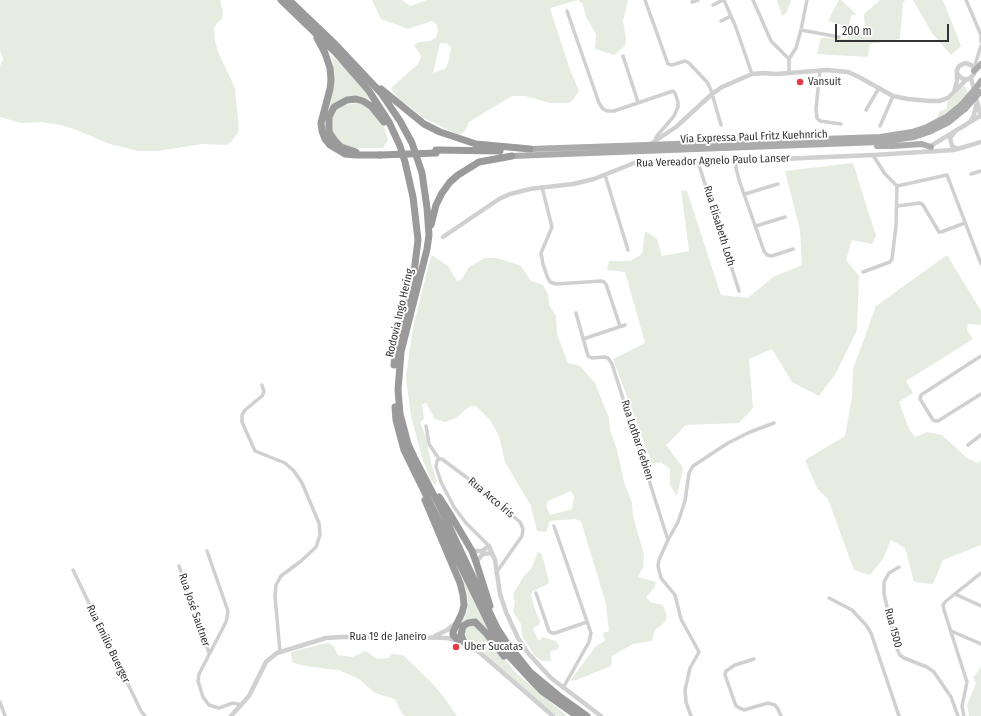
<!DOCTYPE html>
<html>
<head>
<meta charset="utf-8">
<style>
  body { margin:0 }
  #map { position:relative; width:981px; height:716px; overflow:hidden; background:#fff; font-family:"Fira Sans Condensed",sans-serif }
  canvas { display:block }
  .scale { position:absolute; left:835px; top:24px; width:114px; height:18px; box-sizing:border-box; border:2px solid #333; border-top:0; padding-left:5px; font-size:12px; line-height:14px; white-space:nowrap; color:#333; -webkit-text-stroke:3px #fff; paint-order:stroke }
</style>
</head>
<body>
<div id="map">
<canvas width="981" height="716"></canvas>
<div class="scale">200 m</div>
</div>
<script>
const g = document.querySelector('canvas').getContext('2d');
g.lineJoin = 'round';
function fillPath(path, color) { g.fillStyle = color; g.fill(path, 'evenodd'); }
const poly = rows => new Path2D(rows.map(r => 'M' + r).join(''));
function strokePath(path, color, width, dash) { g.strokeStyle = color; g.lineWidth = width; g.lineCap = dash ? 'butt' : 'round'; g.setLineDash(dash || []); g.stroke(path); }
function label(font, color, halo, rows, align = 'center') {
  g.font = font + ' "Fira Sans Condensed",sans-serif'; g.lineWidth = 4; g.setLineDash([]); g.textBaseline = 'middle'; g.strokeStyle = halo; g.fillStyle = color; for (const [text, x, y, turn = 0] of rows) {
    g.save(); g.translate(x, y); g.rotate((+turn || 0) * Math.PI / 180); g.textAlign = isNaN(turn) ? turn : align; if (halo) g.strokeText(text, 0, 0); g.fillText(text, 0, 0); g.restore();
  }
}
fillPath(poly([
  [0,0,220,0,223,13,222,19,217,23,214,28,215,41,218,52,235,88,239,131,232,141,227,145,202,144,157,151,138,151,110,144,74,129,60,125,41,122,21,123,0,117,0,66,3,59,0,51],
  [372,0,402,0,410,6,427,0,628,0,623,21,626,40,625,46,614,55,595,49,596,34,586,17,583,4,578,0,550,8,569,67,579,91,574,99,569,103,550,103,525,96,512,96,469,122,464,132,459,135,424,118,398,98,391,88,419,63,421,56,414,45,419,42,431,41,436,37,438,31,437,25,432,21,408,29,381,19],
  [440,43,446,43,451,47,449,60,446,68,433,73],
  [777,0,791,0,787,12,782,16],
  [839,0,841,0,857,15,851,15,849,27,828,21],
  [880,0,906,0,903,2,900,39,870,44,868,57,817,54,821,38,847,39,851,31,865,30,864,14],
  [913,0,943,0,961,46,951,55,932,33],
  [331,55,347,70,372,101,367,98,355,96,328,113,325,124,328,134,334,143,329,141,325,132,324,117,333,86,333,63],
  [965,86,968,93,955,106,937,119,940,111,947,109,947,103,961,88],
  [358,103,366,106,383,124,388,140,383,148,352,148,340,144,334,136,331,127,333,113,337,108,345,105],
  [853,163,876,236,872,244,852,240,846,260,859,276,857,330,836,373,819,396,792,382,772,349,749,359,753,408,739,423,686,425,666,445,683,468,677,496,670,485,670,469,661,462,652,464,613,359,645,343,625,272,607,270,609,261,630,261,642,254,645,231,657,239,662,256,689,251,681,190,687,191,721,295,748,298,773,277,802,265,800,230,785,171],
  [432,255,448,266,457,281,462,279,469,267,474,264,485,258,497,258,521,266,531,281,543,285,548,294,549,305,556,316,557,334,568,363,580,366,595,383,609,418,610,430,617,450,624,482,632,503,633,516,644,555,643,567,638,577,656,582,654,588,646,597,650,602,663,605,667,616,665,622,655,630,652,641,633,644,612,656,611,666,576,680,570,681,596,646,605,641,603,633,609,631,606,604,581,521,575,519,550,521,546,532,537,531,531,506,505,462,499,436,490,420,476,406,470,406,456,418,445,422,435,419,426,403,422,404,424,419,420,422,426,437,431,463,437,481,435,485,431,479,423,461,411,416,406,377,413,327,429,264],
  [571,491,574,497,572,509,550,515,546,506,548,501],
  [947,255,981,311,981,325,968,324,967,330,973,339,906,381,913,393,899,402,909,429,915,437,927,432,942,435,967,458,978,463,981,460,981,545,943,560,933,584,914,582,905,548,891,540,883,559,870,575,854,570,828,499,817,488,805,460,845,436,852,397,853,369,876,306],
  [449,546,482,617,494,640,477,620,472,619,467,620,458,637,455,634,467,613,468,596],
  [538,552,541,553,544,562,549,581,548,584,533,591,531,594,535,610,540,621,539,625,534,627,533,630,539,641,543,637,556,641,559,646,558,649,551,651,550,654,551,661,542,661,534,655,522,636,521,624,513,612,515,602,513,594,524,576,531,569],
  [471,625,477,626,518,675,567,716,557,716,514,681,484,653,469,641,466,637,465,631,466,628],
  [329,643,334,647,338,655,352,657,366,651,377,659,389,658,392,654,403,655,432,683,446,700,457,716,405,716,401,712,395,699,375,693,359,679,339,670,327,669,300,665,292,662,291,652,318,645],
  [981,667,981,716,969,716,967,705,976,683,973,678]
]), '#e6ecdf');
strokePath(poly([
  [645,0,668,64,672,65,685,61,689,63,707,82,711,90,721,125],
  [724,0,735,25,752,74],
  [753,0,771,41,789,59],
  [966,0,981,35,981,42],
  [692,2,698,0],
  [713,5,723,0],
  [567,11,599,103,603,109,607,111,614,111,673,91,675,93,678,102,678,107,674,116,656,137,656,140],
  [721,21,731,16],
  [801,30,839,37],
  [623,56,638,102],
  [974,68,981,46],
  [820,70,816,109,817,118,820,121,841,124],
  [789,73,789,59,796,48,801,30,807,0],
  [866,110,879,88],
  [880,126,893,96],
  [736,161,736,168,739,180,764,251,767,255,772,256,793,249],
  [698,162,739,291],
  [971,174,981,171],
  [605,175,628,250],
  [897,186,947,175,981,264],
  [542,187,552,227,541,253,543,264,547,276,550,282,556,284,601,281,604,282,606,284,620,326],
  [745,194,778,184],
  [897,206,920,203,923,205,939,232,941,232,965,223],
  [756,226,785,217],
  [863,272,890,262,892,259,896,226,897,186,885,174,873,155],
  [576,313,588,356,592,358,604,357,608,358,612,364,668,540],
  [583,339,625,325],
  [981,356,921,395,920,399,933,420,935,421,938,421,981,394],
  [262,385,264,392,262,396,245,410,242,415,242,422,255,451,285,463,294,471,302,483,319,523,320,535,316,547,301,561,281,576,276,585,275,596,280,652],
  [426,426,429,444,439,459],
  [968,445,981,435],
  [554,526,591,633,589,642,563,688],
  [489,546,466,523,454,507,441,482,436,467,437,461,439,459,442,459,470,480,520,522,523,529,522,536,496,573],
  [207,551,228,611,226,622,199,674,198,681,203,697,209,705,219,708,233,703,242,705],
  [179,566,209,653],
  [899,567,889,573,884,582,884,594,897,649,900,655,904,658,927,667,934,672,951,697,958,716],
  [73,570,141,711,145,716],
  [536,593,549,631,552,633,555,633,587,622],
  [955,594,981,606],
  [829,598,852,610,866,625,871,633,899,716],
  [951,631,981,644],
  [754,659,735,665,726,671,725,675,736,706,744,710,768,703,775,705,778,709,781,716],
  [0,702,5,716],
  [691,716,686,702,685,690,690,668,699,652,681,619,675,595,661,578,658,566,659,560,668,540,678,522,685,501,689,473,693,466,728,443,750,432,774,423],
  [964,716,962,706,967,682,944,610,943,605,946,601,981,573]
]), '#d0d0d0', 3.5);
strokePath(poly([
  [971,78,981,117],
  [954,92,957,81,957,70,959,66,965,63,971,65,974,68,974,74,969,79,963,79,957,74],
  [970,122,974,115,976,105],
  [954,133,950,138,952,146,958,149],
  [649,145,676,127,712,94,722,87,752,74,764,73,776,74,827,70,848,72,859,77,893,96,908,99,930,101,939,101,948,98,966,80],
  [929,147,980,116],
  [443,237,499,199,510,194,530,189,573,184,594,179,634,163,659,161,736,161,873,155,954,150,981,142],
  [472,551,482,551,489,546,495,560,500,594,506,612,518,638,528,653,551,678,601,716],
  [476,562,483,554,492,553],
  [435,636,447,630,456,623],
  [231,716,249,696,266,662,277,653,326,638,341,637,403,637,447,638,464,642,479,652,553,716]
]), '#d0d0d0', 4.5);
strokePath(poly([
  [974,71,981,64],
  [976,88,981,81],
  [877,146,892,146,922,144,931,147],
  [530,149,880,137,912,132,927,127,946,117,961,105],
  [512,156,880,142,914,137,929,132,949,122,965,109]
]), '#ababab', 6);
strokePath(poly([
  [281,0,336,53,369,91,389,122,400,146,405,162,413,197,418,240,414,273,396,350,394,365],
  [289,0,334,43,381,93,400,121,412,143,422,173,427,208,429,235,427,249,401,352,398,390,400,414,408,444,414,457,439,505,497,628,506,642,530,672,559,696,587,716],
  [317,38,325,53,330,68,331,80,330,89,321,123,322,131,325,139,330,145,345,154,356,155,380,155],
  [381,89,424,124,440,132,476,144,530,149],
  [436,150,500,151],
  [356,152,341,147,335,141,329,132,329,117,334,107,347,100,356,99,363,101,371,106,384,122],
  [431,225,436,205,442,193,450,182,458,175,479,162,512,156],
  [395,407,396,420,404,450,494,634,509,656,535,684,543,692,577,716],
  [439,497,450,514,472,551,476,562,490,606],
  [425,500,460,583,463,595,464,605,462,613,453,632,453,635,458,640],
  [464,642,461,635,463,626,468,623,475,622,486,633,504,656]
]), '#9a9a9a', 7);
strokePath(poly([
  [961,105,976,88],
  [965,109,980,92]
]), '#ababab', 6);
strokePath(poly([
  [380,155,436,153]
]), '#9a9a9a', 7);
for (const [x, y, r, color] of [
  [800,82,4,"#e63946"],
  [456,647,4,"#e63946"]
]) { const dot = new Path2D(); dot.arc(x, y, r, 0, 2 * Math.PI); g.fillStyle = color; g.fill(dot); strokePath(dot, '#fff', 1.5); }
label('11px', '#333', '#fff', [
  ["Vansuit",808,82],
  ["Uber Sucatas",464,647]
], 'left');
label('11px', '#333', '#fff', [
  ["Via Expressa Paul Fritz Kuehnrich",754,137,-2],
  ["Rua Vereador Agnelo Paulo Lanser",713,161,-2],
  ["Rua Elisabeth Loth",719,226,73],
  ["Rodovia Ingo Hering",400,313,-77],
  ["Rua Lothar Gebien",637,440,72],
  ["Rua Arco Íris",491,498,40],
  ["Rua José Sautner",194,610,71],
  ["Rua 1500",893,628,75],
  ["Rua 1º de Janeiro",388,637],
  ["Rua Emílio Buerger",108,644,64]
]);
</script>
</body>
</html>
